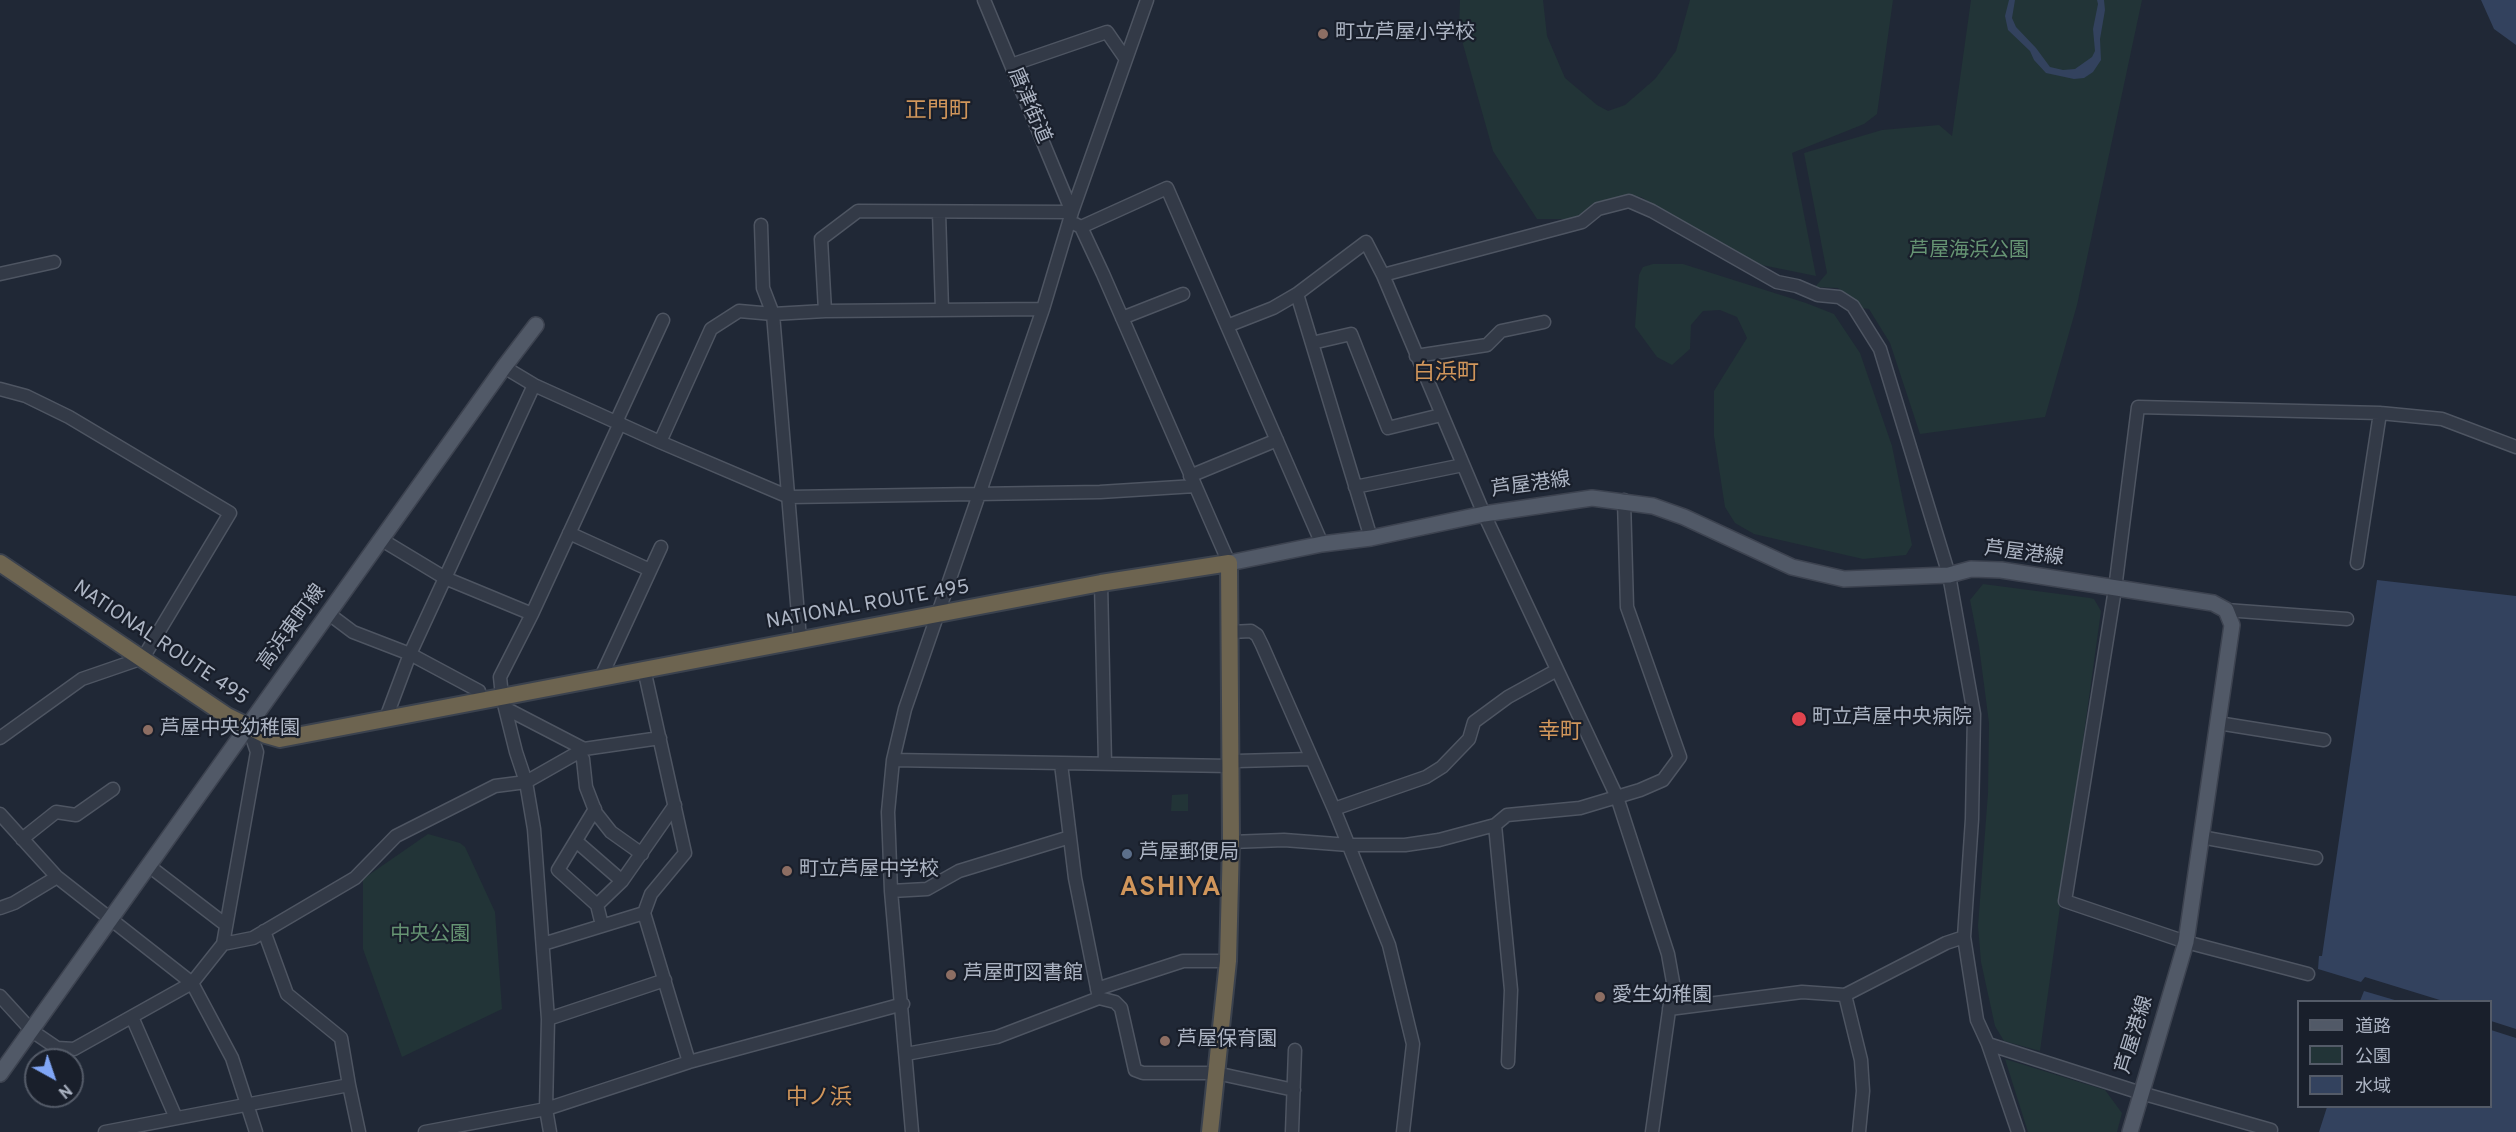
<!DOCTYPE html>
<html>
<head>
<meta charset="utf-8">
<style>
  body { margin:0 }
  #map { position:relative; width:2516px; height:1132px; overflow:hidden; background:#202836; font-family:Overpass,"Noto Sans JP",sans-serif }
  canvas { display:block }
  .legend { position:absolute; left:2297px; top:1000px; width:195px; height:108px; box-sizing:border-box; background:#191f2b; border:2px solid #545b68; margin:0; padding:8px 10px; list-style:none; font-size:18px; color:#adb5c4 }
  .legend li { display:flex; align-items:center; gap:12px; height:30px }
  .legend b { width:30px; border:2px solid #545b68 }
  .north { position:absolute; left:24px; top:1048px; width:60px; height:60px; box-sizing:border-box; background:#191f2b; border:2px solid #545b68; border-radius:50%; rotate:140deg; font-size:16px; font-weight:700; line-height:24px; text-align:center; color:#adb5c4 }
  .north::after { content:''; display:block; margin:auto; width:21px; height:27px; background:#80a6f6; clip-path:polygon(50% 0,100% 100%,50% 72%,0 100%) }
</style>
</head>
<body>
<div id="map">
<canvas width="2516" height="1132"></canvas>
<ul class="legend">
<li><b style="height:8px;background:#515967"></b>道路</li>
<li><b style="height:16px;background:#223437"></b>公園</li>
<li><b style="height:16px;background:#33425e"></b>水域</li>
</ul>
<div class="north">N</div>
</div>
<script>
const g = document.querySelector('canvas').getContext('2d');
g.lineJoin = 'round';
function fillPath(path, color) { g.fillStyle = color; g.fill(path, 'evenodd'); }
const poly = rows => new Path2D(rows.map(r => 'M' + r).join(''));
function strokePath(path, color, width, dash) { g.strokeStyle = color; g.lineWidth = width; g.lineCap = dash ? 'butt' : 'round'; g.setLineDash(dash || []); g.stroke(path); }
function label(font, color, halo, rows, align = 'center') {
  g.font = font + ' Overpass,"Noto Sans JP",sans-serif'; g.lineWidth = 4.5; g.setLineDash([]); g.textBaseline = 'middle'; g.strokeStyle = halo; g.fillStyle = color; for (const [text, x, y, turn = 0] of rows) {
    g.save(); g.translate(x, y); g.rotate((+turn || 0) * Math.PI / 180); g.textAlign = isNaN(turn) ? turn : align; if (halo) g.strokeText(text, 0, 0); g.fillText(text, 0, 0); g.restore();
  }
}
fillPath(poly([
  [1460,0,1543,0,1547,36,1565,78,1597,105,1608,111,1625,105,1655,79,1676,51,1690,0,1893,0,1877,114,1864,124,1792,153,1816,276,1747,262,1641,197,1623,196,1575,219,1537,219,1493,151,1459,30],
  [1971,0,2142,0,2077,305,2045,417,1920,434,1890,343,1869,309,1862,308,1838,288,1815,287,1827,273,1804,153,1882,130,1939,125,1952,136],
  [1653,264,1683,264,1806,303,1834,314,1860,353,1892,446,1912,545,1906,555,1863,559,1754,534,1735,523,1725,507,1714,436,1714,391,1747,338,1737,317,1720,310,1703,311,1691,325,1690,349,1672,365,1657,357,1635,327,1639,275,1643,267],
  [1983,584,2090,598,2094,599,2101,611,2040,1051,2004,1041,1995,1026,1981,962,1978,926,1988,793,1989,723,1979,646,1970,600],
  [1188,794,1188,811,1171,811,1172,795],
  [428,834,460,843,465,847,495,912,502,1009,402,1057,363,949,363,879],
  [2005,1059,2105,1090,2122,1113,2117,1132,2028,1132]
]), '#223437');
fillPath(poly([
  [2009,0,2015,0,2012,18,2016,27,2036,48,2050,67,2063,70,2075,69,2092,57,2095,51,2093,29,2098,4,2097,0,2104,0,2105,10,2100,39,2101,60,2093,72,2084,78,2074,79,2046,73,2034,60,2030,51,2008,30,2005,16],
  [2481,0,2516,0,2516,45,2494,29],
  [2377,580,2516,596,2516,1029,2491,1021,2490,1002,2443,1001,2365,977,2361,982,2318,969,2319,956,2322,956],
  [2364,991,2398,1001,2360,1001],
  [2491,1030,2516,1038,2516,1132,2319,1132,2327,1107,2490,1106]
]), '#33425e');
const minor = poly([
  [984,0,1072,212],
  [1011,65,1107,32,1125,58],
  [939,212,942,310],
  [1075,224,1081,227,1103,274,1229,563],
  [761,225,763,288,773,314,800,639],
  [1081,227,1167,188,1322,544],
  [0,274,54,262],
  [1383,275,1582,222,1598,209,1629,201,1652,211,1777,282,1797,286,1818,295,1839,297,1853,306,1880,349,1949,575,1974,714,1972,819,1964,937,1977,1020,1988,1044,2141,1093,2271,1130,2270,1132],
  [1297,294,1371,538],
  [825,311,821,239,858,211,1072,212],
  [1122,318,1183,294],
  [1227,326,1273,308,1297,294,1366,242,1383,275,1484,514,1617,797,1668,954,1673,982,1652,1132],
  [1312,343,1351,334,1388,428,1441,415],
  [1416,356,1487,345,1501,331,1544,322],
  [504,367,534,385,660,442,789,497,1100,492,1195,486],
  [0,389,26,396,69,417,230,513,143,658,82,679,0,738],
  [616,422,663,320],
  [660,442,711,329,739,311,773,314,825,311,1043,309],
  [1190,476,1277,440],
  [1355,487,1463,465],
  [569,533,650,570],
  [382,540,445,578,532,614],
  [2357,563,2380,413],
  [1101,583,1105,764],
  [2226,610,2347,619],
  [329,614,353,632,410,654,479,691,480,701],
  [1230,632,1251,631,1257,635,1262,645,1334,809,1389,945,1413,1044,1403,1132],
  [644,669,685,853,651,894,644,913,689,1062],
  [601,677,661,547],
  [505,708,584,749],
  [386,718,410,654,534,385],
  [2218,723,2324,740],
  [579,753,583,759,586,787,596,813,611,832,642,854],
  [893,760,1230,766,1237,761,1310,759],
  [595,809,558,870,597,905],
  [1334,809,1426,777,1442,767,1469,739,1474,722,1508,697,1557,670],
  [0,814,57,877,192,983,232,1058,256,1132],
  [1495,825,1511,990,1508,1062],
  [2201,837,2316,858],
  [22,839,56,812,76,815,113,789],
  [576,841,622,881],
  [1231,842,1284,840,1349,845,1405,845,1439,840,1495,825,1507,815,1580,808,1640,790,1663,780,1680,757,1627,607,1624,500],
  [149,866,226,925],
  [891,891,927,889,959,871,1070,837],
  [0,908,14,903,57,877],
  [602,925,597,905,622,881,675,805],
  [264,931,287,994,341,1038,349,1085],
  [223,944,253,938,355,878,396,836,495,786,526,782,584,749,660,738],
  [543,944,644,913],
  [2308,974,2186,942,2065,901,2115,589,2138,407,2380,413,2442,419,2516,447],
  [1097,989,1183,961,1228,961],
  [1845,995,1861,1060,1863,1091,1859,1132],
  [0,996,32,1031,57,1048,74,1049,192,983,223,944,257,752,248,726],
  [1099,998,1115,1002,1121,1008,1135,1070,1143,1073,1216,1073,1294,1090],
  [1669,1009,1802,992,1845,995,1946,943,1964,937],
  [132,1017,176,1118],
  [548,1019,665,980],
  [1988,1044,2018,1132],
  [906,1054,997,1037,1099,998,1075,878,1061,764],
  [105,1132,349,1085,359,1132],
  [425,1132,546,1109,689,1062,903,1004],
  [550,1132,546,1109,548,1019,534,829,526,782,516,752,502,696,500,677,532,614,620,423],
  [912,1132,891,891,888,812,893,760,905,709,1043,309,1072,212,1147,0],
  [1292,1132,1295,1050]
]);
const major = poly([
  [1229,563,1322,544,1371,538,1484,514,1592,498,1653,506,1684,517,1792,567,1844,579,1949,575,1971,569,2001,570,2213,603,2226,610,2232,625,2186,942,2130,1132],
  [0,1074,504,367,536,325]
]);
const highway = poly([
  [0,563,227,716,266,735,280,739,1101,583,1229,563,1231,842,1228,961,1210,1132]
]);
strokePath(minor, '#4e5562', 15);
strokePath(major, '#3d4350', 18);
strokePath(highway, '#3b424e', 20);
strokePath(minor, '#333a47', 12);
strokePath(major, '#515967', 15);
strokePath(highway, '#6d6450', 16);
for (const [x, y, r, color] of [
  [1323,34,6,"#8d6e63"],
  [1799,719,8,"#e0444e"],
  [148,730,6,"#8d6e63"],
  [1127,854,6,"#5c6f8a"],
  [787,871,6,"#8d6e63"],
  [951,975,6,"#8d6e63"],
  [1600,997,6,"#8d6e63"],
  [1165,1041,6,"#8d6e63"]
]) { const dot = new Path2D(); dot.arc(x, y, r, 0, 2 * Math.PI); g.fillStyle = color; g.fill(dot); strokePath(dot, '#191f2b', 2); }
label('20px', '#adb5c4', '#191f2b', [
  ["町立芦屋小学校",1335,34],
  ["町立芦屋中央病院",1812,719],
  ["芦屋中央幼稚園",160,730],
  ["芦屋郵便局",1139,854],
  ["町立芦屋中学校",799,871],
  ["芦屋町図書館",963,975],
  ["愛生幼稚園",1612,997],
  ["芦屋保育園",1177,1041]
], 'left');
label('20px', '#adb5c4', '#191f2b', [
  ["唐津街道",1028,106,67],
  ["芦屋港線",1531,486,-8],
  ["芦屋港線",2024,555,7],
  ["NATIONAL ROUTE 495",868,606,-10],
  ["高浜東町線",293,628,-54],
  ["NATIONAL ROUTE 495",160,644,34],
  ["芦屋港線",2136,1035,-73]
]);
label('20px', '#669473', '#191f2b', [
  ["芦屋海浜公園",1969,252],
  ["中央公園",430,936]
]);
label('22px', '#d1965b', '#191f2b', [
  ["正門町",938,113],
  ["白浜町",1446,375],
  ["幸町",1560,734],
  ["中ノ浜",819,1100]
]);
g.letterSpacing = '1.5px';
label('bold 26px', '#d1965b', '#191f2b', [
  ["ASHIYA",1171,890]
]);
g.letterSpacing = '0px';
</script>
</body>
</html>
